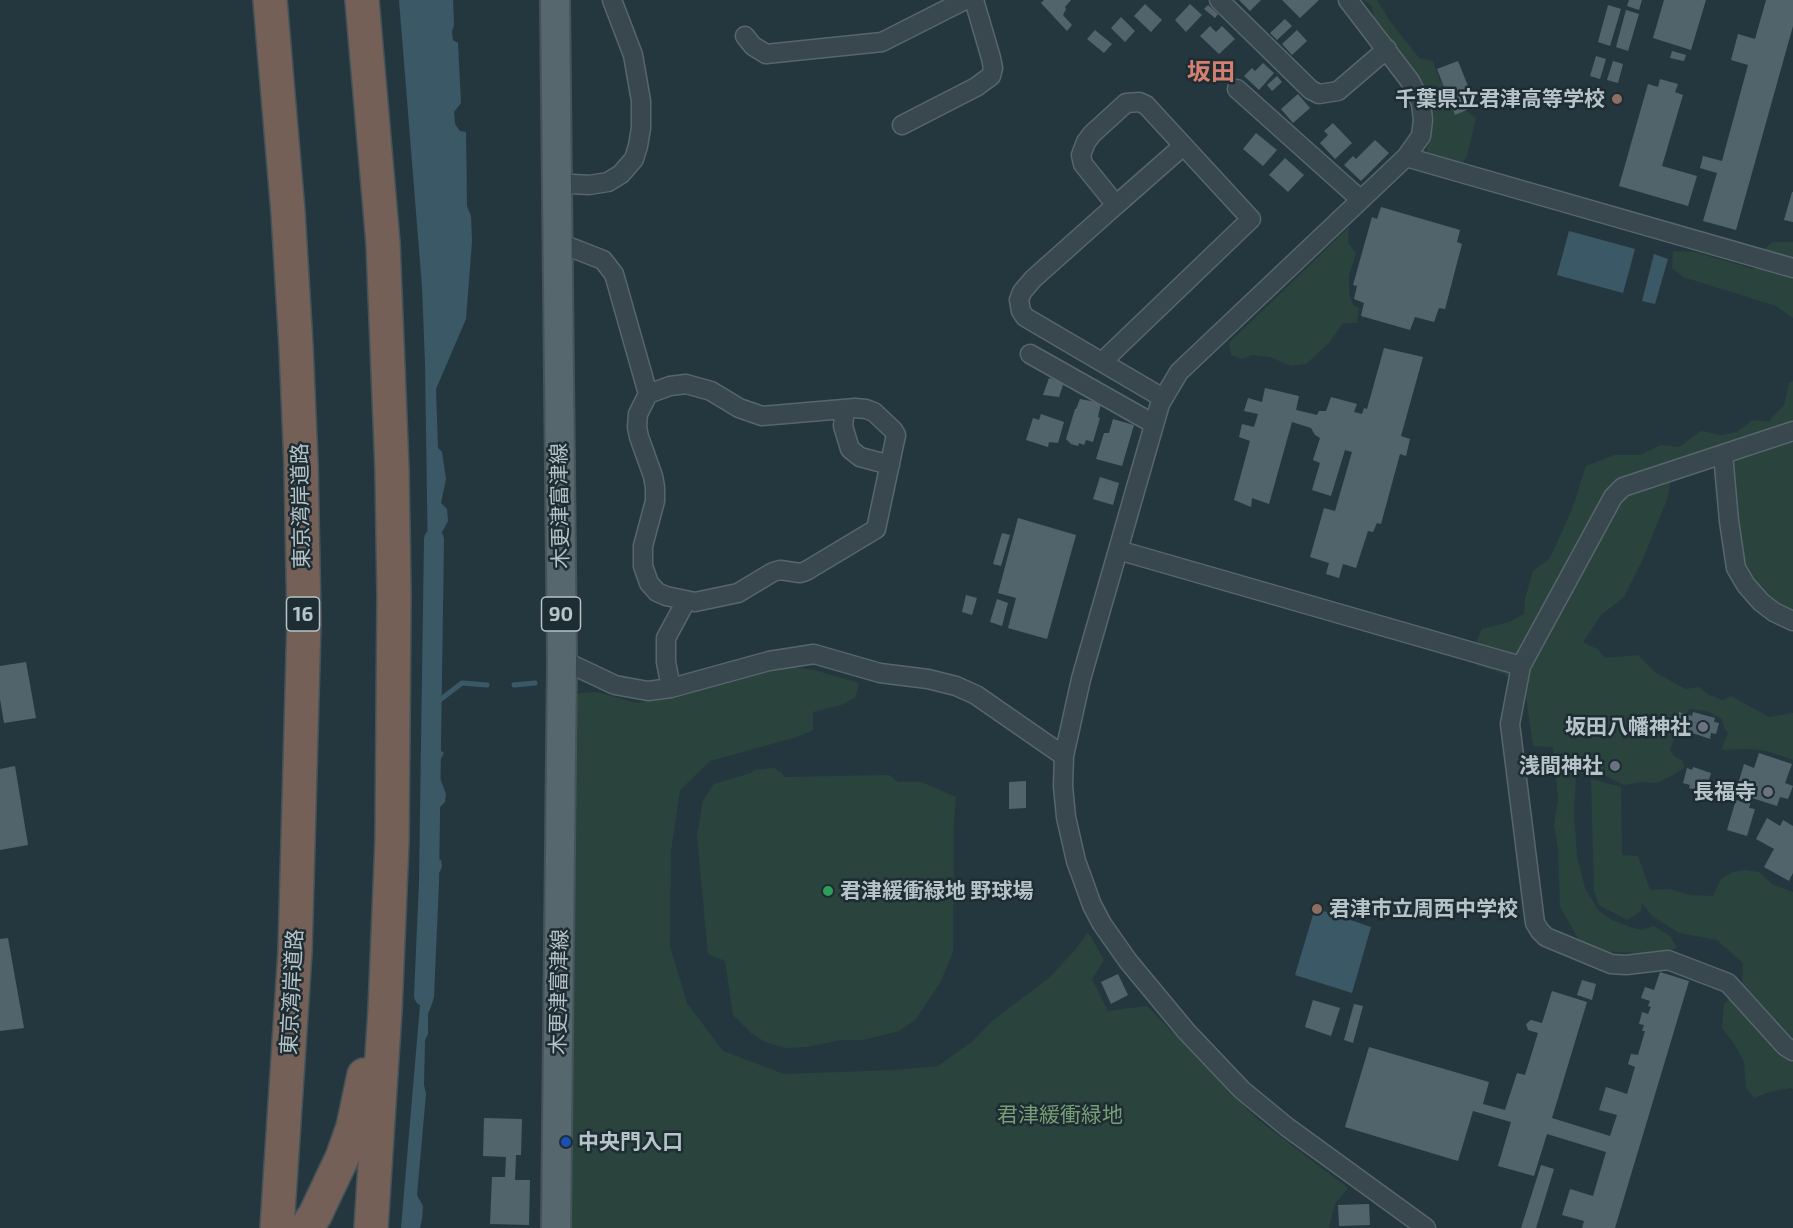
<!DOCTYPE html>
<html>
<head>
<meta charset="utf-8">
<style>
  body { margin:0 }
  canvas { display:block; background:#25373e }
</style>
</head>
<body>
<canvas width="1793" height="1228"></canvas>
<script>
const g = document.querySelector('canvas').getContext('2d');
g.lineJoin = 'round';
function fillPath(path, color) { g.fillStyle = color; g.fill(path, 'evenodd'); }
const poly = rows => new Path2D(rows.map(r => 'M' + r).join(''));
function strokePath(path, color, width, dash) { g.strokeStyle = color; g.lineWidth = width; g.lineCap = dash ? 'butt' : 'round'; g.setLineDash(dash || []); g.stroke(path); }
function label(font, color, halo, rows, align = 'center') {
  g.font = font + ' "Exo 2","Noto Sans JP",sans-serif'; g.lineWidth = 5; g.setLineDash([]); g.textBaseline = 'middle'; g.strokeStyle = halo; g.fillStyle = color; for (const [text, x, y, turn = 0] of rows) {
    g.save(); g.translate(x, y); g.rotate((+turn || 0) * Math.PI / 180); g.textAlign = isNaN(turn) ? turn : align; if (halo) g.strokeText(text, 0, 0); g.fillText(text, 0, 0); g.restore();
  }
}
fillPath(poly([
  [1363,0,1377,0,1389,20,1419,58,1433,61,1439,79,1458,105,1476,118,1467,156,1461,165,1426,153,1434,119,1414,69,1375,23,1372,6],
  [1349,227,1348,243,1356,253,1349,276,1349,293,1353,305,1359,308,1357,323,1343,323,1329,343,1306,364,1291,366,1270,357,1252,355,1242,359,1231,355,1229,343],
  [1772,242,1793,242,1793,318,1776,306,1683,277,1672,268,1673,251,1695,252,1753,269,1757,256],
  [1793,381,1793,613,1774,604,1753,586,1738,553,1731,462,1708,467,1684,478,1671,481,1667,500,1641,563,1624,597,1601,615,1583,642,1597,649,1605,658,1638,655,1656,673,1686,689,1699,687,1709,695,1723,700,1731,696,1769,717,1793,713,1793,760,1767,751,1751,749,1721,750,1728,733,1724,728,1722,719,1707,711,1690,709,1681,720,1670,750,1674,756,1683,761,1684,768,1673,775,1657,783,1641,782,1624,785,1604,775,1576,773,1574,814,1577,856,1585,888,1598,910,1612,920,1630,927,1642,930,1654,926,1670,936,1677,948,1661,954,1594,951,1582,945,1560,907,1558,849,1554,825,1558,800,1553,747,1533,746,1526,696,1519,686,1504,674,1476,665,1477,640,1482,629,1509,622,1524,614,1525,599,1533,571,1549,559,1556,545,1572,509,1586,466,1614,455,1640,455,1661,445,1679,447,1701,431,1721,435,1737,432,1753,420,1768,422,1784,405,1789,383],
  [791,667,814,670,859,683,855,698,841,705,813,712,813,730,797,737,710,761,680,790,671,851,670,946,687,1003,723,1051,784,1074,895,1070,938,1066,973,1041,992,1021,1049,978,1075,950,1088,932,1104,960,1092,979,1108,1011,1147,1006,1257,1119,1348,1188,1335,1204,1329,1228,569,1228,570,700,580,693,597,692,636,703,681,696,763,671],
  [774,768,782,773,784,777,889,775,898,782,921,782,956,797,954,823,953,952,940,983,915,1020,899,1031,863,1040,841,1040,807,1047,785,1048,765,1042,751,1033,733,1015,725,961,708,954,697,836,703,800,714,784,751,773,754,770],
  [1591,779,1621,787,1622,855,1638,856,1650,890,1670,889,1690,895,1713,896,1721,879,1733,872,1745,870,1759,872,1772,884,1793,892,1793,1089,1790,1088,1770,1092,1754,1098,1746,1088,1744,1061,1735,1045,1722,1028,1724,1004,1742,987,1743,963,1717,940,1679,933,1652,916,1642,903,1641,911,1627,920,1599,905,1594,891]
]), '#2a433d');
fillPath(poly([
  [399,0,453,0,454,25,452,32,453,40,458,43,461,103,454,112,455,124,460,131,466,132,467,206,471,216,472,241,466,319,436,389,438,448,442,452,446,479,441,503,447,509,448,521,440,536,440,566,428,566,425,363,422,287],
  [1569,231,1635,249,1623,293,1557,275],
  [1654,254,1668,259,1655,304,1642,301],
  [431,723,438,727,437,748,444,753,440,761,440,778,446,794,445,802,439,808,438,815,438,840,435,845,434,857,441,860,442,866,440,872,432,877,429,882],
  [1315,908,1371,927,1352,993,1295,975],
  [423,970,425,970,429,996,433,1001,428,1014,428,1034,425,1040,424,1085,426,1094,417,1195,423,1206,422,1219,420,1228,401,1228]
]), '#3a5865');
strokePath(poly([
  [514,685,535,683],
  [432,706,462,683,487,685]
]), '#3a5865', 5);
strokePath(poly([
  [424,996,429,882,434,539]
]), '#3a5865', 20);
fillPath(poly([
  [1044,0,1071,0,1065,7,1066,9,1063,15,1072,25,1067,31,1041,3],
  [1239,0,1261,0,1250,11],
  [1282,0,1319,0,1300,18],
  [1629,0,1642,0,1639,10,1627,6],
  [1664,0,1706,0,1691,50,1653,38],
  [1766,0,1793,0,1793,26,1736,230,1703,221,1717,173,1700,168,1703,156,1722,161,1748,65,1731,60,1738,34,1755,39],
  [1145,4,1162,20,1151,32,1134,16],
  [1190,4,1202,15,1186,32,1175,20],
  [1208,5,1218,14,1215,18,1204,9],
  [1608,5,1621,9,1610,46,1598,42],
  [1626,10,1639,14,1628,51,1616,47],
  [1121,17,1135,31,1125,42,1111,28],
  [1285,19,1292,26,1277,40,1270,33],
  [1210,26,1216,32,1222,26,1235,39,1219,54,1200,36],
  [1095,30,1112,44,1104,53,1087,39],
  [1297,30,1307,41,1292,55,1282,44],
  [1672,51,1686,55,1684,61,1670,58],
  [1596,56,1606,59,1600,79,1590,76],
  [1458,61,1476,106,1455,115,1437,69],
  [1613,61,1623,64,1618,83,1607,80],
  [1263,63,1274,73,1259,90,1244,76,1252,68,1255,71],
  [1277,76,1282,82,1272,91,1267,85],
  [1660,79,1678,84,1675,92,1683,95,1662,166,1697,176,1688,206,1619,186,1648,84,1658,87],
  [1298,94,1310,108,1293,123,1281,109],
  [1333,123,1352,143,1335,159,1320,143,1328,135,1324,131],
  [1256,133,1277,150,1263,166,1243,149],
  [1375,140,1389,153,1361,181,1344,165,1353,156,1356,159],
  [1285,158,1304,175,1288,192,1269,175],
  [1792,192,1793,192,1793,222,1784,220],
  [1381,207,1460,230,1457,242,1462,244,1445,309,1439,308,1434,322,1415,317,1410,330,1361,316,1364,303,1354,299,1357,286,1353,285,1372,217,1377,219],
  [1384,348,1423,357,1401,436,1410,439,1406,456,1400,454,1381,524,1377,523,1373,532,1368,531,1356,568,1343,564,1339,578,1326,574,1329,563,1310,557,1324,508,1335,511,1352,452,1345,450,1331,496,1312,490,1320,463,1313,460,1320,438,1315,435,1311,428,1292,422,1269,504,1252,498,1251,507,1234,500,1250,441,1239,437,1242,424,1254,427,1258,414,1244,411,1248,398,1262,402,1265,388,1299,396,1296,410,1317,415,1319,411,1326,411,1331,397,1357,404,1354,412,1362,414,1364,408,1367,409],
  [1049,378,1064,382,1059,397,1043,395],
  [1080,399,1101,403,1098,417,1100,418,1093,442,1086,440,1084,445,1079,443,1078,446,1071,444,1066,439,1075,409,1076,409],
  [1041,414,1064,422,1058,443,1049,442,1048,447,1026,440,1033,418,1039,420],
  [1113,419,1134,425,1122,466,1096,459,1104,433,1109,433],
  [1100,477,1119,483,1113,505,1093,499],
  [1018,518,1076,535,1047,639,1008,628,1016,598,998,593],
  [1002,533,1010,535,1001,566,993,564],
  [966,595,977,598,972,615,962,612],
  [997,599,1008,603,1002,626,990,622],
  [26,662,36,718,4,723,0,699,0,666],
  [1679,712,1692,716,1693,712,1715,718,1714,722,1719,723,1716,734,1711,733,1710,739,1675,727],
  [1759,753,1792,764,1785,783,1793,786,1788,799,1780,797,1777,806,1752,798,1749,808,1755,809,1747,836,1727,830,1736,800,1742,801,1746,786,1738,784,1744,764,1754,768],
  [1612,761,1619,762,1617,772,1610,770],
  [15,766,28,845,0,850,0,769],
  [1693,767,1711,773,1706,789,1700,787,1699,791,1689,788,1690,785,1683,783,1687,768,1692,770],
  [1026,781,1026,808,1009,809,1009,782],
  [1767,818,1780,826,1783,820,1793,826,1793,873,1789,881,1764,867,1774,849,1756,839],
  [8,938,24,1028,0,1031,0,939],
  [1660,972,1689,981,1615,1228,1582,1228,1584,1221,1562,1215,1570,1189,1593,1196,1606,1152,1547,1134,1534,1176,1498,1166,1511,1122,1473,1111,1458,1161,1345,1127,1369,1047,1489,1082,1483,1104,1505,1110,1517,1073,1525,1075,1538,1033,1528,1030,1526,1024,1531,1020,1542,1023,1552,991,1587,1002,1552,1118,1610,1136,1617,1115,1599,1110,1606,1087,1627,1094,1635,1067,1628,1064,1631,1054,1638,1055,1645,1031,1642,1031,1644,1025,1639,1024,1642,1012,1648,1014,1651,1007,1648,1006,1650,1001,1641,998,1645,987,1654,990],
  [1118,974,1128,995,1111,1004,1101,982],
  [1582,980,1596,984,1592,1000,1577,995],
  [1313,1000,1340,1008,1331,1036,1305,1027],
  [1354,1004,1363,1006,1353,1043,1344,1040],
  [484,1118,522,1119,521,1155,516,1155,515,1180,530,1180,529,1225,490,1224,492,1177,505,1177,506,1157,483,1156],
  [1541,1165,1554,1169,1536,1228,1521,1228],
  [1369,1204,1370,1225,1339,1226,1338,1205]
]), '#51646b');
const street = poly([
  [1219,0,1311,90,1319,94,1338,91,1387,49],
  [1348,0,1410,81,1421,103,1423,120,1421,136,1406,157,1179,372,1160,404,1081,679,1064,756,1063,786,1066,817,1076,861,1092,905,1102,924,1128,961,1186,1031,1242,1090,1287,1127,1426,1228],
  [745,36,753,46,766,54,882,42,965,0],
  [1237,89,1361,200],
  [902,125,976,87,991,76,993,68,991,58,974,0],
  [1406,157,1793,268],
  [556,183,589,185,608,182,621,174,634,159,638,146,641,128,641,101,633,55,612,0],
  [1116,205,1183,146],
  [557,242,603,260,614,274,648,394],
  [1030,354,1154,424],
  [1102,362,1251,219,1146,105,1139,102,1126,103,1092,134,1086,142,1081,155,1083,164,1116,205,1033,279,1022,292,1019,300,1021,311,1025,317,1163,398],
  [686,384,711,391,739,408,762,416,855,408,866,409,874,412,893,430,896,435,876,529,806,571,800,573,780,570,773,572,738,593,695,602,666,596,657,592,649,583,643,566,643,546,655,501,655,487,653,476,639,437,637,427,638,414,648,394,670,386,686,384],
  [845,409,843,426,850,449,860,457,890,465],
  [1793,431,1623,487,1613,497,1521,666,1510,724,1535,923,1540,931,1546,937,1611,964,1626,965,1668,960,1728,983,1785,1046,1793,1051],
  [1723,454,1729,521,1736,568,1746,585,1761,602,1774,612,1793,621],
  [1118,550,1521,666],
  [562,660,615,685,648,691,671,688,769,661,814,654,880,673,928,679,956,686,976,695,1064,756],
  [671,688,666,662,666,638,686,601]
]);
const primary = poly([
  [555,0,562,660,556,1228]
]);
const highway = poly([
  [270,0,288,212,296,346,301,464,304,621,295,952,277,1228],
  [362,0,383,243,392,470,394,596,392,841,385,1010,371,1228],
  [306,1228,315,1215,342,1158,353,1127,364,1075]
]);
strokePath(street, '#57666c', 21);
strokePath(primary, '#46545a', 32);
strokePath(highway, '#445359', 36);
strokePath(street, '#39484e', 18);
strokePath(primary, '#57676e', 28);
strokePath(highway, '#746057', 33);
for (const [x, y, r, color] of [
  [1617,99,6,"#8d6e63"],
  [1703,727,6,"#6b7280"],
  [1615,766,6,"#6b7280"],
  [1768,792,6,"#6b7280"],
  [828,891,6,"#2e9e5b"],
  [1317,909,6,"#8d6e63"],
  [566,1142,6,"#1a4fb4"]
]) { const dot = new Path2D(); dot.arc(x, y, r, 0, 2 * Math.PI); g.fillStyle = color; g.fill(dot); strokePath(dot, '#1e2d33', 2); }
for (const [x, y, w] of [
  [303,614,33],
  [561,614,39]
]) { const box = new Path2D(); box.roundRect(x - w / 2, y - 17, w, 34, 4.5); g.fillStyle = '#1e2d33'; g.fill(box); strokePath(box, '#b6c3c9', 1.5); }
label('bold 20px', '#b6c3c9', null, [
  ["16",303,614],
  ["90",561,614]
]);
label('bold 21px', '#b6c3c9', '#1e2d33', [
  ["千葉県立君津高等学校",1605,99],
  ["坂田八幡神社",1691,727],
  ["浅間神社",1603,766],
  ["長福寺",1756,792],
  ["君津緩衝緑地 野球場",840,891,"left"],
  ["君津市立周西中学校",1329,909,"left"],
  ["中央門入口",578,1142,"left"]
], 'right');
label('21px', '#b6c3c9', '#1e2d33', [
  ["東京湾岸道路",301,506,-91],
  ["木更津富津線",560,506,-91],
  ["東京湾岸道路",292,992,-87],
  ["木更津富津線",559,992,-89]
]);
label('21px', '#779e74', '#1e2d33', [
  ["君津緩衝緑地",1060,1115]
]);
label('bold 24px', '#d47f70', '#1e2d33', [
  ["坂田",1211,72]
]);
</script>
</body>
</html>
